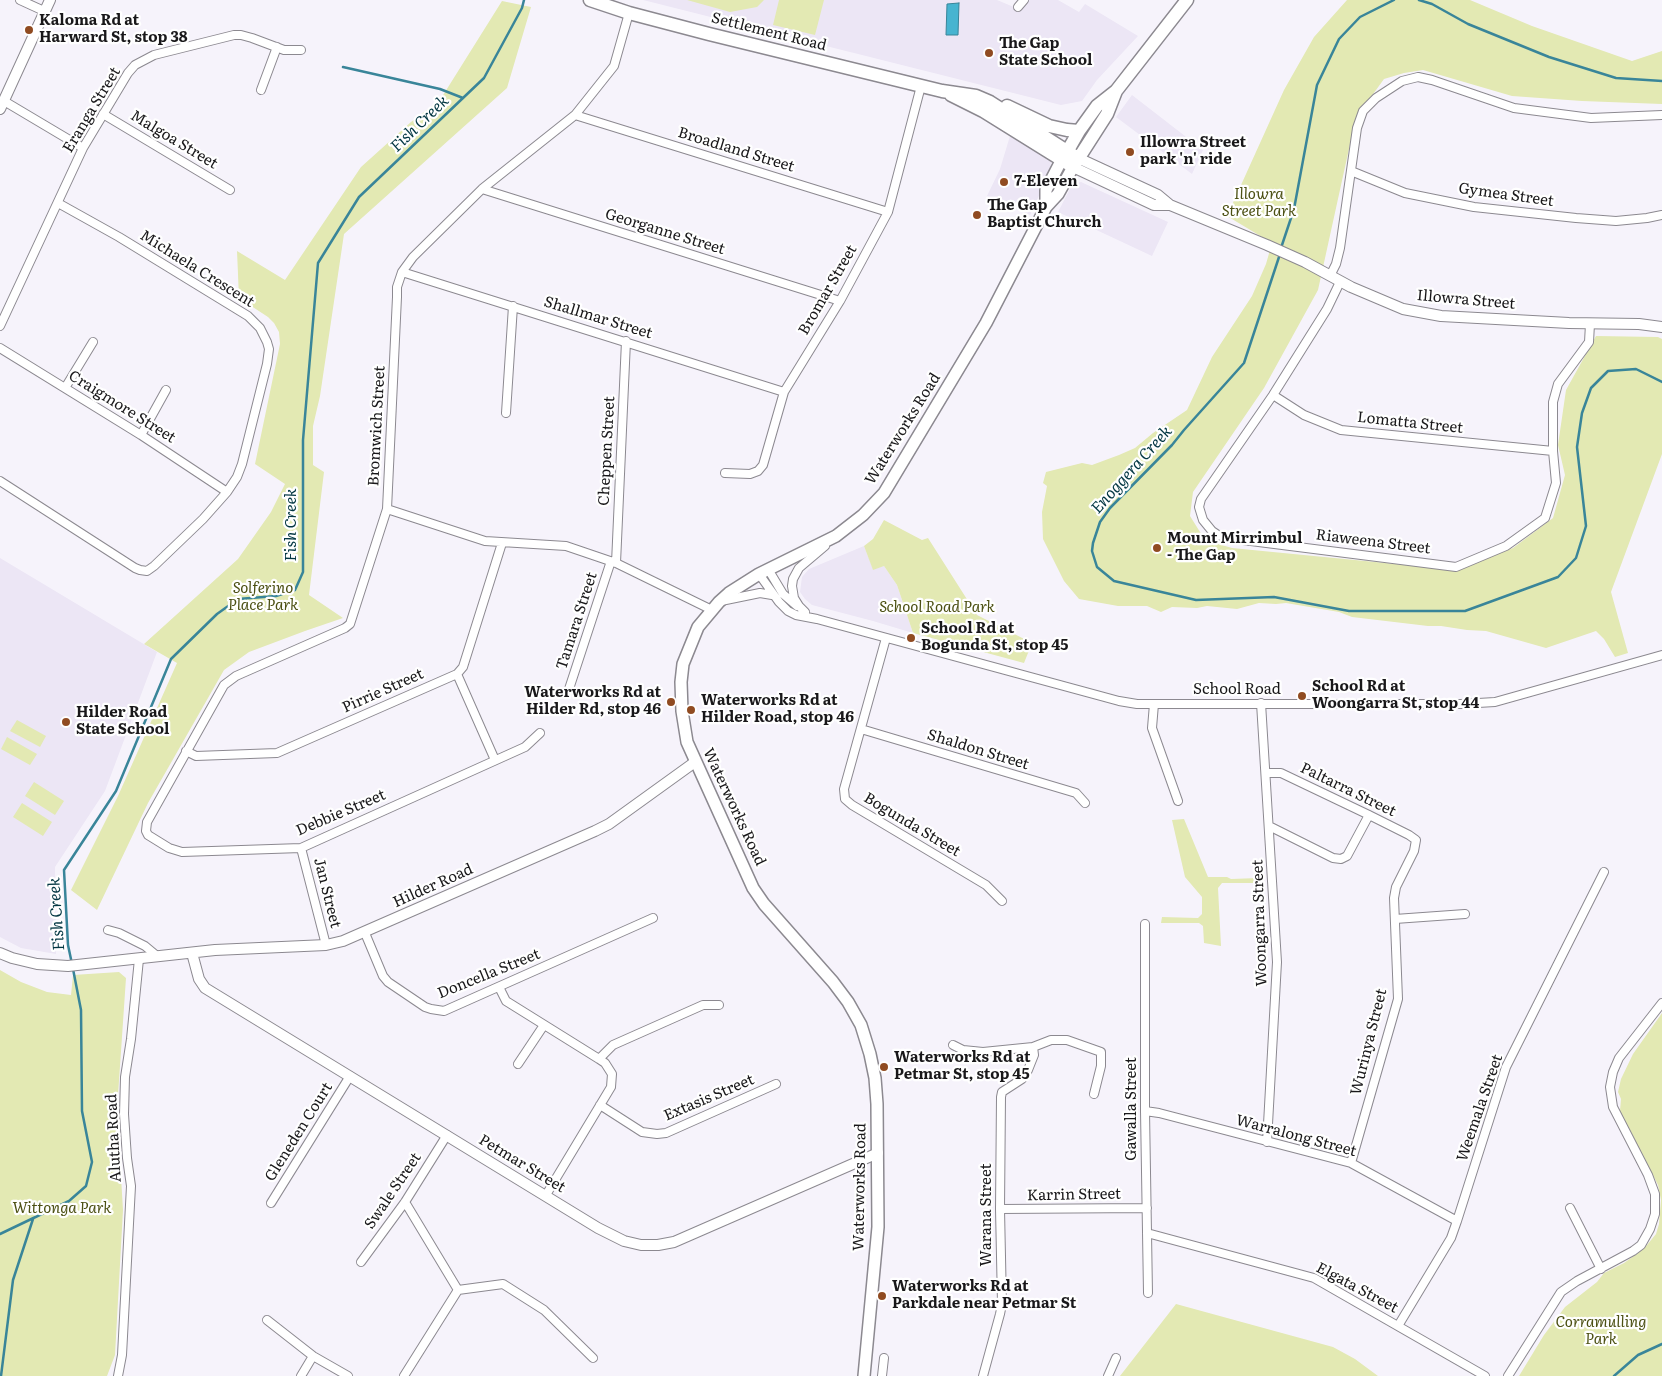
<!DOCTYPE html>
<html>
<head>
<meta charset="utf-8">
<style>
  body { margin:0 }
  canvas { display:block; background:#f6f3fb }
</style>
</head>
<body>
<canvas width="1662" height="1376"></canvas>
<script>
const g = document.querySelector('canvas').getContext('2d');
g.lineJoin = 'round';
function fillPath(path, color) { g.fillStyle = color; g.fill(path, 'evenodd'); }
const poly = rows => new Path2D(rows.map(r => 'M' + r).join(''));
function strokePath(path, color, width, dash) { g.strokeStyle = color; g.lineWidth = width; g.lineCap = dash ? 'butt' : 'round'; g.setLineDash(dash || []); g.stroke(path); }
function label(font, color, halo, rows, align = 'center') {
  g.font = font + ' Literata,serif'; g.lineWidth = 4.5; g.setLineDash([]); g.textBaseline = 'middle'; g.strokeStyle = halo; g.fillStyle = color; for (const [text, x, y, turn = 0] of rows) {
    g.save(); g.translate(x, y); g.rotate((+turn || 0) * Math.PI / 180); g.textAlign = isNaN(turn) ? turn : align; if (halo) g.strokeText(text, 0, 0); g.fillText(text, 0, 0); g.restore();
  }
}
fillPath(poly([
  [643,0,997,0,1021,10,1029,0,1058,0,1079,12,1085,4,1138,36,1097,80,1082,101,1061,105],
  [1132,95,1203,150,1192,174,1116,117],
  [1010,136,1027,145,1049,160,1051,162,1050,172,1030,215,987,196,1000,169],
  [1081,182,1168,222,1152,256,1058,212,1072,185],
  [864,546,873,569,884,566,897,585,913,633,873,621,812,605,805,599,800,592,802,577,809,569],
  [0,558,157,652,105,791,55,867,56,954,21,948,0,937]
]), '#ece6f5');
fillPath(poly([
  [687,0,764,0,757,7,730,12],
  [779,0,824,0,815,35,773,25],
  [1347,0,1470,0,1532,26,1632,61,1662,51,1662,104,1582,101,1512,96,1423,70,1404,73,1384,79,1363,108,1354,126,1318,290,1264,388,1193,492,1190,516,1205,540,1232,548,1457,570,1513,548,1553,518,1565,475,1558,445,1566,390,1596,336,1658,337,1662,339,1662,454,1611,592,1628,653,1615,657,1604,639,1596,631,1546,648,1486,631,1467,630,1441,626,1428,626,1352,617,1339,612,1286,603,1276,604,1259,603,1237,609,1207,606,1197,608,1172,607,1161,612,1147,606,1118,606,1079,599,1064,581,1043,539,1042,512,1047,486,1043,483,1046,472,1082,463,1092,465,1119,455,1135,448,1153,433,1187,410,1212,357,1252,296,1266,264,1272,243,1227,216,1284,90,1314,37],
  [502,1,531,7,507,88,344,234,320,396,313,426,313,465,324,472,309,595,343,618,305,631,249,652,224,670,148,803,97,910,71,890,118,796,177,663,144,644,238,559,271,512,285,484,255,464,280,344,279,332,274,323,268,317,239,298,237,251,285,280,361,167,411,122,440,100],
  [884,520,922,540,928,538,977,615,1032,643,1024,663,913,633,897,585,884,566,873,570,864,546,873,539],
  [17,720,46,736,40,747,10,731],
  [7,737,37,754,30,765,1,749],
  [34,782,64,801,55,815,25,796],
  [22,803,52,822,43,836,13,817],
  [1184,819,1208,877,1227,877,1231,879,1259,878,1262,874,1263,886,1259,883,1222,883,1218,888,1221,946,1204,943,1203,926,1199,923,1161,923,1162,917,1198,918,1202,914,1202,897,1185,877,1172,820],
  [0,970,21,982,47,992,71,995,73,975,119,972,126,978,117,1110,123,1210,115,1355,107,1376,0,1376],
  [1662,1013,1662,1376,1519,1376,1544,1335,1565,1307,1597,1282,1604,1273,1624,1263,1638,1253,1647,1245,1656,1234,1659,1224,1661,1200,1658,1185,1620,1111,1621,1099,1618,1092,1621,1079,1633,1054],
  [1176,1304,1333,1347,1355,1359,1378,1376,1120,1376]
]), '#e3e9b3');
const water = poly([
  [959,3,958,35,946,35,947,4,959,3]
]);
fillPath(water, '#47b4d0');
strokePath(water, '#398599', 1);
strokePath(poly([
  [1419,0,1432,4,1468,24,1549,57,1616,78,1662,81],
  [343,67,440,89,463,98],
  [1281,248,1294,209,1317,85,1339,39,1360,17,1394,0],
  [1280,254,1244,363,1184,430,1172,445,1110,508,1100,522,1093,543,1092,551,1097,567,1114,581,1196,600,1274,597,1349,611,1465,611,1558,577,1576,558,1586,526,1577,447,1582,413,1591,388,1608,371,1636,369,1662,382],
  [72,964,68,945,64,870,116,791,171,659,217,614,238,599,276,596,295,590,303,572,303,440,318,263,359,197,484,78,522,8,524,0],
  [0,1234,69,1201,86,1186,92,1162,82,1111,81,1010,73,969],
  [1,1376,13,1280,33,1219],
  [1614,1376,1638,1355,1662,1344]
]), '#398599', 2.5);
const minor = poly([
  [20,0,44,11],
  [1018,7,1024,0],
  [261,90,277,47],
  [4,101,83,148],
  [103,114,230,190],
  [575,115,888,212],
  [1351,171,1405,193,1474,207,1576,218,1616,221,1647,218,1662,215],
  [482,189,840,301],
  [402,272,784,392],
  [1330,276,1336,264,1340,248,1357,128,1363,111,1376,98,1402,81,1418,77,1432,80,1514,108,1591,118,1662,115],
  [1340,282,1327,309,1273,395,1201,499,1199,507,1203,520,1212,531,1218,535,1227,538,1456,567,1506,546,1545,518,1556,483,1553,451,1553,402,1558,384,1589,342,1590,324],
  [0,326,83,148,128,73,135,65,154,55,234,35,241,35,252,38,284,50,301,50],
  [0,348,141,435,227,492],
  [65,388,93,342],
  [1273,395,1304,415,1341,430,1553,451],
  [506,413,513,306],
  [141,435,166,390],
  [725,473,750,474,758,471,763,465,784,392,840,301,888,212,921,86],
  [0,481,135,568,140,570,147,571,154,566,203,519,227,492,237,477,242,464,267,364,269,349,267,342,260,328,248,316,119,237,58,203],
  [387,509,485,541,566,546,616,563,712,610],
  [616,563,626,341],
  [768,569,783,594,797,606],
  [759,574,779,602,788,611,796,615,817,619,1119,701,1137,704,1461,704,1495,702,1662,655],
  [721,601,760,593,772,595],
  [805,612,799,606,794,598,792,586,793,579,799,568,825,546],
  [886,638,844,789,845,799,852,805,986,885,1002,901],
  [457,674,495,760],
  [569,689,611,561],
  [1261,703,1277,962,1267,1142],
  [1154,704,1152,728,1178,801],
  [861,729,1076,793,1085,803],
  [540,733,525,747,301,848,182,852,169,848,148,835,146,831,147,822,224,685,236,676,345,628,350,624,387,509,397,297,397,287,402,272,413,257,482,189,575,115,614,66,629,13],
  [186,751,196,756,277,753,457,674,463,667,502,543],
  [1266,773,1281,773,1369,815,1409,835,1416,840,1414,851,1396,887,1394,898,1398,999,1351,1163],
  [1269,826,1333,858,1341,859,1347,856,1369,815],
  [301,848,326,945],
  [1395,919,1465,914],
  [1145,924,1145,1111,1148,1293],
  [108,930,119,933,145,946,157,956],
  [365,933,383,976,388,982,425,1007,431,1009,444,1011,653,918],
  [499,987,506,1001,599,1059,605,1063,612,1074,611,1087,546,1195],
  [953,1045,963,1050,983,1052,1033,1047],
  [599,1059,613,1045,703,1005,719,1005],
  [518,1064,544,1025],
  [600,1105,642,1132,657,1134,666,1133,776,1084],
  [1145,1111,1159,1113,1351,1163,1457,1221],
  [271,1203,350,1076],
  [1570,1208,1601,1269],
  [1000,1209,1147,1208],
  [1147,1233,1314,1278,1485,1376],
  [361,1262,405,1202,447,1135],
  [458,1290,503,1284,544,1310,593,1358],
  [267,1320,313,1356,348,1376],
  [1398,1326,1451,1238,1457,1221,1506,1067,1604,872],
  [118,1376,122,1355,131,1186,127,1158,124,1114,125,1077,131,1039,139,959],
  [301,1376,313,1356],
  [404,1376,458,1290,405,1202],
  [882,1376,884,1358],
  [983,1376,1000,1314,1002,1304,1000,1209,1001,1097,1002,1092,1022,1079,1028,1070,1034,1055,1033,1047,1051,1040,1067,1040,1101,1052,1101,1066,1094,1094],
  [1108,1376,1116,1358],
  [1508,1376,1561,1292,1577,1281,1633,1251,1641,1245,1650,1229,1655,1214,1655,1194,1648,1175,1613,1107,1610,1087,1613,1072,1619,1058,1662,1003]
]);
const tertiary = poly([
  [0,109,50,0],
  [1078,158,1158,195,1170,205,1267,245,1305,262,1351,287,1403,309,1441,316,1569,323,1639,324,1662,327],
  [1073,167,1154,205,1170,205],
  [0,953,12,958,37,964,68,966,215,950,326,945,343,941,595,831,609,824,695,762],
  [192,953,199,979,205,988,598,1228,624,1241,641,1245,658,1245,674,1242,878,1153]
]);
const secondary = poly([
  [1046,207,1046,190,1061,161],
  [864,1376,878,1227,877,1104,875,1078,870,1054,861,1025,848,1002,833,982,764,904,753,888,687,742,682,711,681,682,683,664,698,627,719,602,729,593,759,574,836,536,863,515,884,493,986,323,1046,207,1058,194,1073,167]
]);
const primary = poly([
  [590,0,629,13,709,34,942,91,976,96,990,102,1078,158],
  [951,95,983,111,1073,167,1107,114,1116,91],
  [1007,106,1049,126,1067,130,1079,131],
  [1063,159,1079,131,1097,106,1116,91,1187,0]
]);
strokePath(minor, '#8c8990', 10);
strokePath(tertiary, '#8c8990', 12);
strokePath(secondary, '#8c8990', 14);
strokePath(primary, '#8c8990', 15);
strokePath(minor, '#fff', 8);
strokePath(tertiary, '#fff', 10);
strokePath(secondary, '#fff', 11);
strokePath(primary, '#fff', 12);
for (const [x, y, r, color] of [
  [29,30,5,"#904b21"],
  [989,53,5,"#904b21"],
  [1130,152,5,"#904b21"],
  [1004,182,5,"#904b21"],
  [977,215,5,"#904b21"],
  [1157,548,5,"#904b21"],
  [911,638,5,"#904b21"],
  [1302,696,5,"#904b21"],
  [671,702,5,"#904b21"],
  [691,710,5,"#904b21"],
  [66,722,5,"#904b21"],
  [884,1067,5,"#904b21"],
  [882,1296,5,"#904b21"]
]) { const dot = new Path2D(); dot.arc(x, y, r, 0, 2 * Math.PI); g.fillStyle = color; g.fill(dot); strokePath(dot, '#fff', 2); }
label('bold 15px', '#19181a', '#fff', [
  ["Kaloma Rd at",39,21],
  ["Harward St, stop 38",39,38],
  ["The Gap",999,44],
  ["State School",999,61],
  ["Illowra Street",1140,143],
  ["park 'n' ride",1140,160],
  ["7-Eleven",1014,182],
  ["The Gap",987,206],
  ["Baptist Church",987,223],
  ["Mount Mirrimbul",1167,539],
  ["- The Gap",1167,556],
  ["School Rd at",921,629],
  ["Bogunda St, stop 45",921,646],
  ["School Rd at",1312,687],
  ["Woongarra St, stop 44",1312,704],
  ["Waterworks Rd at",661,693,"right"],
  ["Hilder Rd, stop 46",661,710,"right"],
  ["Waterworks Rd at",701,701],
  ["Hilder Road, stop 46",701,718],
  ["Hilder Road",76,713],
  ["State School",76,730],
  ["Waterworks Rd at",894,1058],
  ["Petmar St, stop 45",894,1075],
  ["Waterworks Rd at",892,1287],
  ["Parkdale near Petmar St",892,1304]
], 'left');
label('15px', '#19181a', '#fff', [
  ["Settlement Road",769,32,14],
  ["Eranga Street",92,110,-59],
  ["Malgoa Street",174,140,31],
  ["Broadland Street",736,150,17],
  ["Gymea Street",1506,195,8],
  ["Georganne Street",665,232,17],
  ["Michaela Crescent",197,269,32],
  ["Bromar Street",828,290,-60],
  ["Illowra Street",1466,300,5],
  ["Shallmar Street",598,318,17],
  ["Craigmore Street",122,407,32],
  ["Lomatta Street",1410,423,6],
  ["Bromwich Street",377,426,-87],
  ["Waterworks Road",903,429,-58],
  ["Cheppen Street",607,451,-87],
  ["Riaweena Street",1373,542,7],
  ["Tamara Street",577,621,-72],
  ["School Road",1237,690],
  ["Pirrie Street",383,691,-24],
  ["Shaldon Street",978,750,17],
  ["Paltarra Street",1348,790,26],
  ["Waterworks Road",734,807,65],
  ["Debbie Street",341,813,-23],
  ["Bogunda Street",912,825,31],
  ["Hilder Road",433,886,-24],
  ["Jan Street",327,893,76],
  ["Woongarra Street",1260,923,-92],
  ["Doncella Street",489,974,-22],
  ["Wurinya Street",1369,1042,-76],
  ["Extasis Street",709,1098,-23],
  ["Weemala Street",1480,1108,-71],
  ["Gawalla Street",1132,1109,-90],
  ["Gleneden Court",299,1132,-58],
  ["Warralong Street",1296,1136,15],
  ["Alutha Road",114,1138,-93],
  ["Petmar Street",522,1164,31],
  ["Waterworks Road",860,1187,-89],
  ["Swale Street",393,1191,-56],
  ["Karrin Street",1074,1195,-1],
  ["Warana Street",987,1215,-90],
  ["Elgata Street",1357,1288,28]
]);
label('italic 15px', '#4c5013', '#fff', [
  ["Illowra",1259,195],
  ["Street Park",1259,212],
  ["Solferino",263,589],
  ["Place Park",263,606],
  ["School Road Park",937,608],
  ["Wittonga Park",62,1209],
  ["Corramulling",1601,1323],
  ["Park",1601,1340]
]);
label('italic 16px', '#023642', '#fff', [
  ["Fish Creek",420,124,-44],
  ["Enoggera Creek",1132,470,-48],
  ["Fish Creek",291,525,-90],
  ["Fish Creek",57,914,-94]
]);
</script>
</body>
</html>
